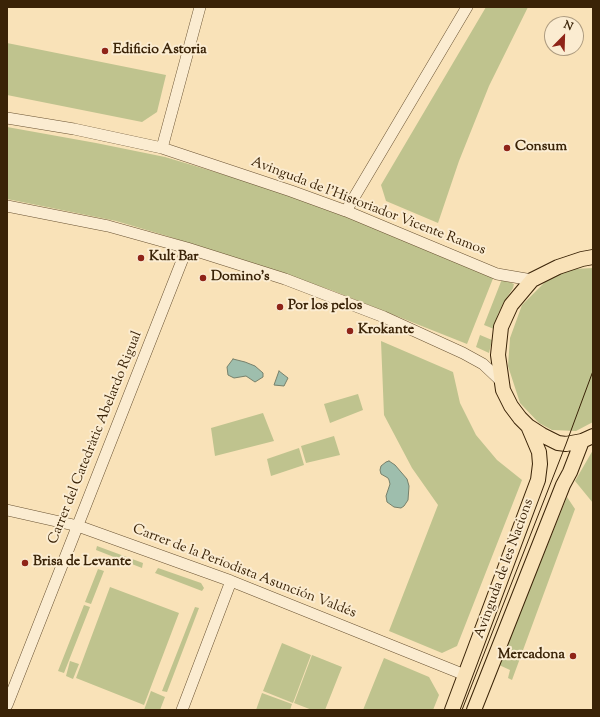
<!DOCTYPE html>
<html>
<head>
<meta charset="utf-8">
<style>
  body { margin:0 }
  #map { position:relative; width:600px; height:717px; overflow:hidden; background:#f9e2b8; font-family:"Sorts Mill Goudy",serif }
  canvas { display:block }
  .frame { position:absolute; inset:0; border:8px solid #3a2307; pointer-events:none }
  .north { position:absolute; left:544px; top:16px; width:40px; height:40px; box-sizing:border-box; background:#fbecd1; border:1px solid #ae9c80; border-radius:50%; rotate:23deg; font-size:11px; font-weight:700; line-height:16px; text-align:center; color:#3a2307 }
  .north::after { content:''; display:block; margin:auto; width:14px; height:18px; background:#8f2418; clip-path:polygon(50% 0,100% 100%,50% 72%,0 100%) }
</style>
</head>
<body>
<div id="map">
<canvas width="600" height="717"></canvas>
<div class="frame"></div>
<div class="north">N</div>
</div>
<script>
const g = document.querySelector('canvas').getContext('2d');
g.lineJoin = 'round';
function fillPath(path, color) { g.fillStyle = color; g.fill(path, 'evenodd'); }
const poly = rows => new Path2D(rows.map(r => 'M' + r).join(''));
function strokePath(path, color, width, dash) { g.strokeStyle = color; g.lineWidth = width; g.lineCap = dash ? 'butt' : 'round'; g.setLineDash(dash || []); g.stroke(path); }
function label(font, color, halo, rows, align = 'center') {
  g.font = font + ' "Sorts Mill Goudy",serif'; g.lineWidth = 4; g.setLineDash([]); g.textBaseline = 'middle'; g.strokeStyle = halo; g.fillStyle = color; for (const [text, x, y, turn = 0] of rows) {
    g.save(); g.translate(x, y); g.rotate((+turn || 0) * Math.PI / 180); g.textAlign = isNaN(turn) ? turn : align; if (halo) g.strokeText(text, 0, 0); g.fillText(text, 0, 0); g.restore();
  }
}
fillPath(poly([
  [486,7,528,7,489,86,459,161,438,223,386,201,381,185],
  [7,43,166,75,157,112,142,122,7,95],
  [7,127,96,143,165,157,192,165,281,192,369,225,494,276,467,344,331,290,167,236,116,221,7,199],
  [593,268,593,422,576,431,552,430,539,423,520,403,508,366,510,338,522,305,551,276,574,269],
  [502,279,514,284,513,288,504,302,498,314,494,329,484,325],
  [480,335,492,340,489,353,476,347],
  [381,341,453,372,460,403,476,435,497,460,522,480,457,646,442,653,389,631,438,505,412,468,384,415],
  [358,394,363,410,330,423,324,404],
  [263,413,274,441,215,456,211,428],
  [334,436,340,455,306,463,301,446],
  [299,448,304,465,271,476,267,459],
  [593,450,593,503,575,481],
  [567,497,575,509,512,680,508,678,510,670,499,665],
  [97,546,143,563,142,568,96,550],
  [158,568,201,583,204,588,202,591,155,573],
  [98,569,104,571,91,604,85,602],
  [110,587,179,613,144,705,76,678],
  [84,605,90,607,64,673,58,671],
  [195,607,199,608,167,692,162,691],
  [282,643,311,655,293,703,263,691],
  [312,655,342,667,325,710,312,710,294,703],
  [384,658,429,677,439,695,433,710,363,710],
  [70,661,79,664,73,679,66,676],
  [151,691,165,697,160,710,144,710],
  [262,693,292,704,290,710,256,710]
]), '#bfc38e');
const water = poly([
  [233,359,245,362,255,366,263,373,263,377,255,382,246,376,234,378,228,375,227,367,233,359],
  [279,371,288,378,284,386,274,385,279,371],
  [389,461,395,465,407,479,409,486,408,500,404,506,401,508,394,507,387,502,386,496,390,484,389,480,388,478,381,474,380,470,381,466,386,462,389,461]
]);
fillPath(water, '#9ebead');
strokePath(water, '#76806b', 1);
const minor = poly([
  [7,118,74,129,162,148,291,191,346,211,497,274,532,280],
  [162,148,200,7],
  [7,206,108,226,187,248,285,279,384,317,463,353,483,364,501,381],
  [346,211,467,7],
  [7,510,78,526,231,581,465,675],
  [7,705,187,248],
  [182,710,231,581]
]);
const major = poly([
  [593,257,582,259,558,267,532,280,511,305,501,327,498,355,503,390,511,406,520,418,528,426,542,435,558,443,566,444,582,441,593,436],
  [452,710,538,480,540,464,539,452,528,426],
  [474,710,563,485,570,472,582,441]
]);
strokePath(minor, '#6a5333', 12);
strokePath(major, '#3a2307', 16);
strokePath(minor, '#fbecd1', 11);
strokePath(major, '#f9e2b8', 14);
strokePath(poly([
  [462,710,566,444,593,371]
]), '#3a2307', 1);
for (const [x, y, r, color] of [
  [105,51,4,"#8f2418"],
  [507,148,4,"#8f2418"],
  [141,258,4,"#8f2418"],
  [203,278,4,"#8f2418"],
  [280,307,4,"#8f2418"],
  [350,331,4,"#8f2418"],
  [25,563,4,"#8f2418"],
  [573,656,4,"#8f2418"]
]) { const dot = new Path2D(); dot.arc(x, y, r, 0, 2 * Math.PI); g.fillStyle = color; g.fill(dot); strokePath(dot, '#fbecd1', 1.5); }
label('bold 14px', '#3a2307', '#fbecd1', [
  ["Edificio Astoria",113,51],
  ["Consum",515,148],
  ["Kult Bar",149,258],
  ["Domino's",211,278],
  ["Por los pelos",288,307],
  ["Krokante",358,331],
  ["Brisa de Levante",33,563],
  ["Mercadona",565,656,"right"]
], 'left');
label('14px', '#3a2307', '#fbecd1', [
  ["Avinguda de l'Historiador Vicente Ramos",368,207,21],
  ["Carrer del Catedràtic Abelardo Rigual",96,438,-68],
  ["Avinguda de les Nacions",505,569,-70],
  ["Carrer de la Periodista Asunción Valdés",244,572,21]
]);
</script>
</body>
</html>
